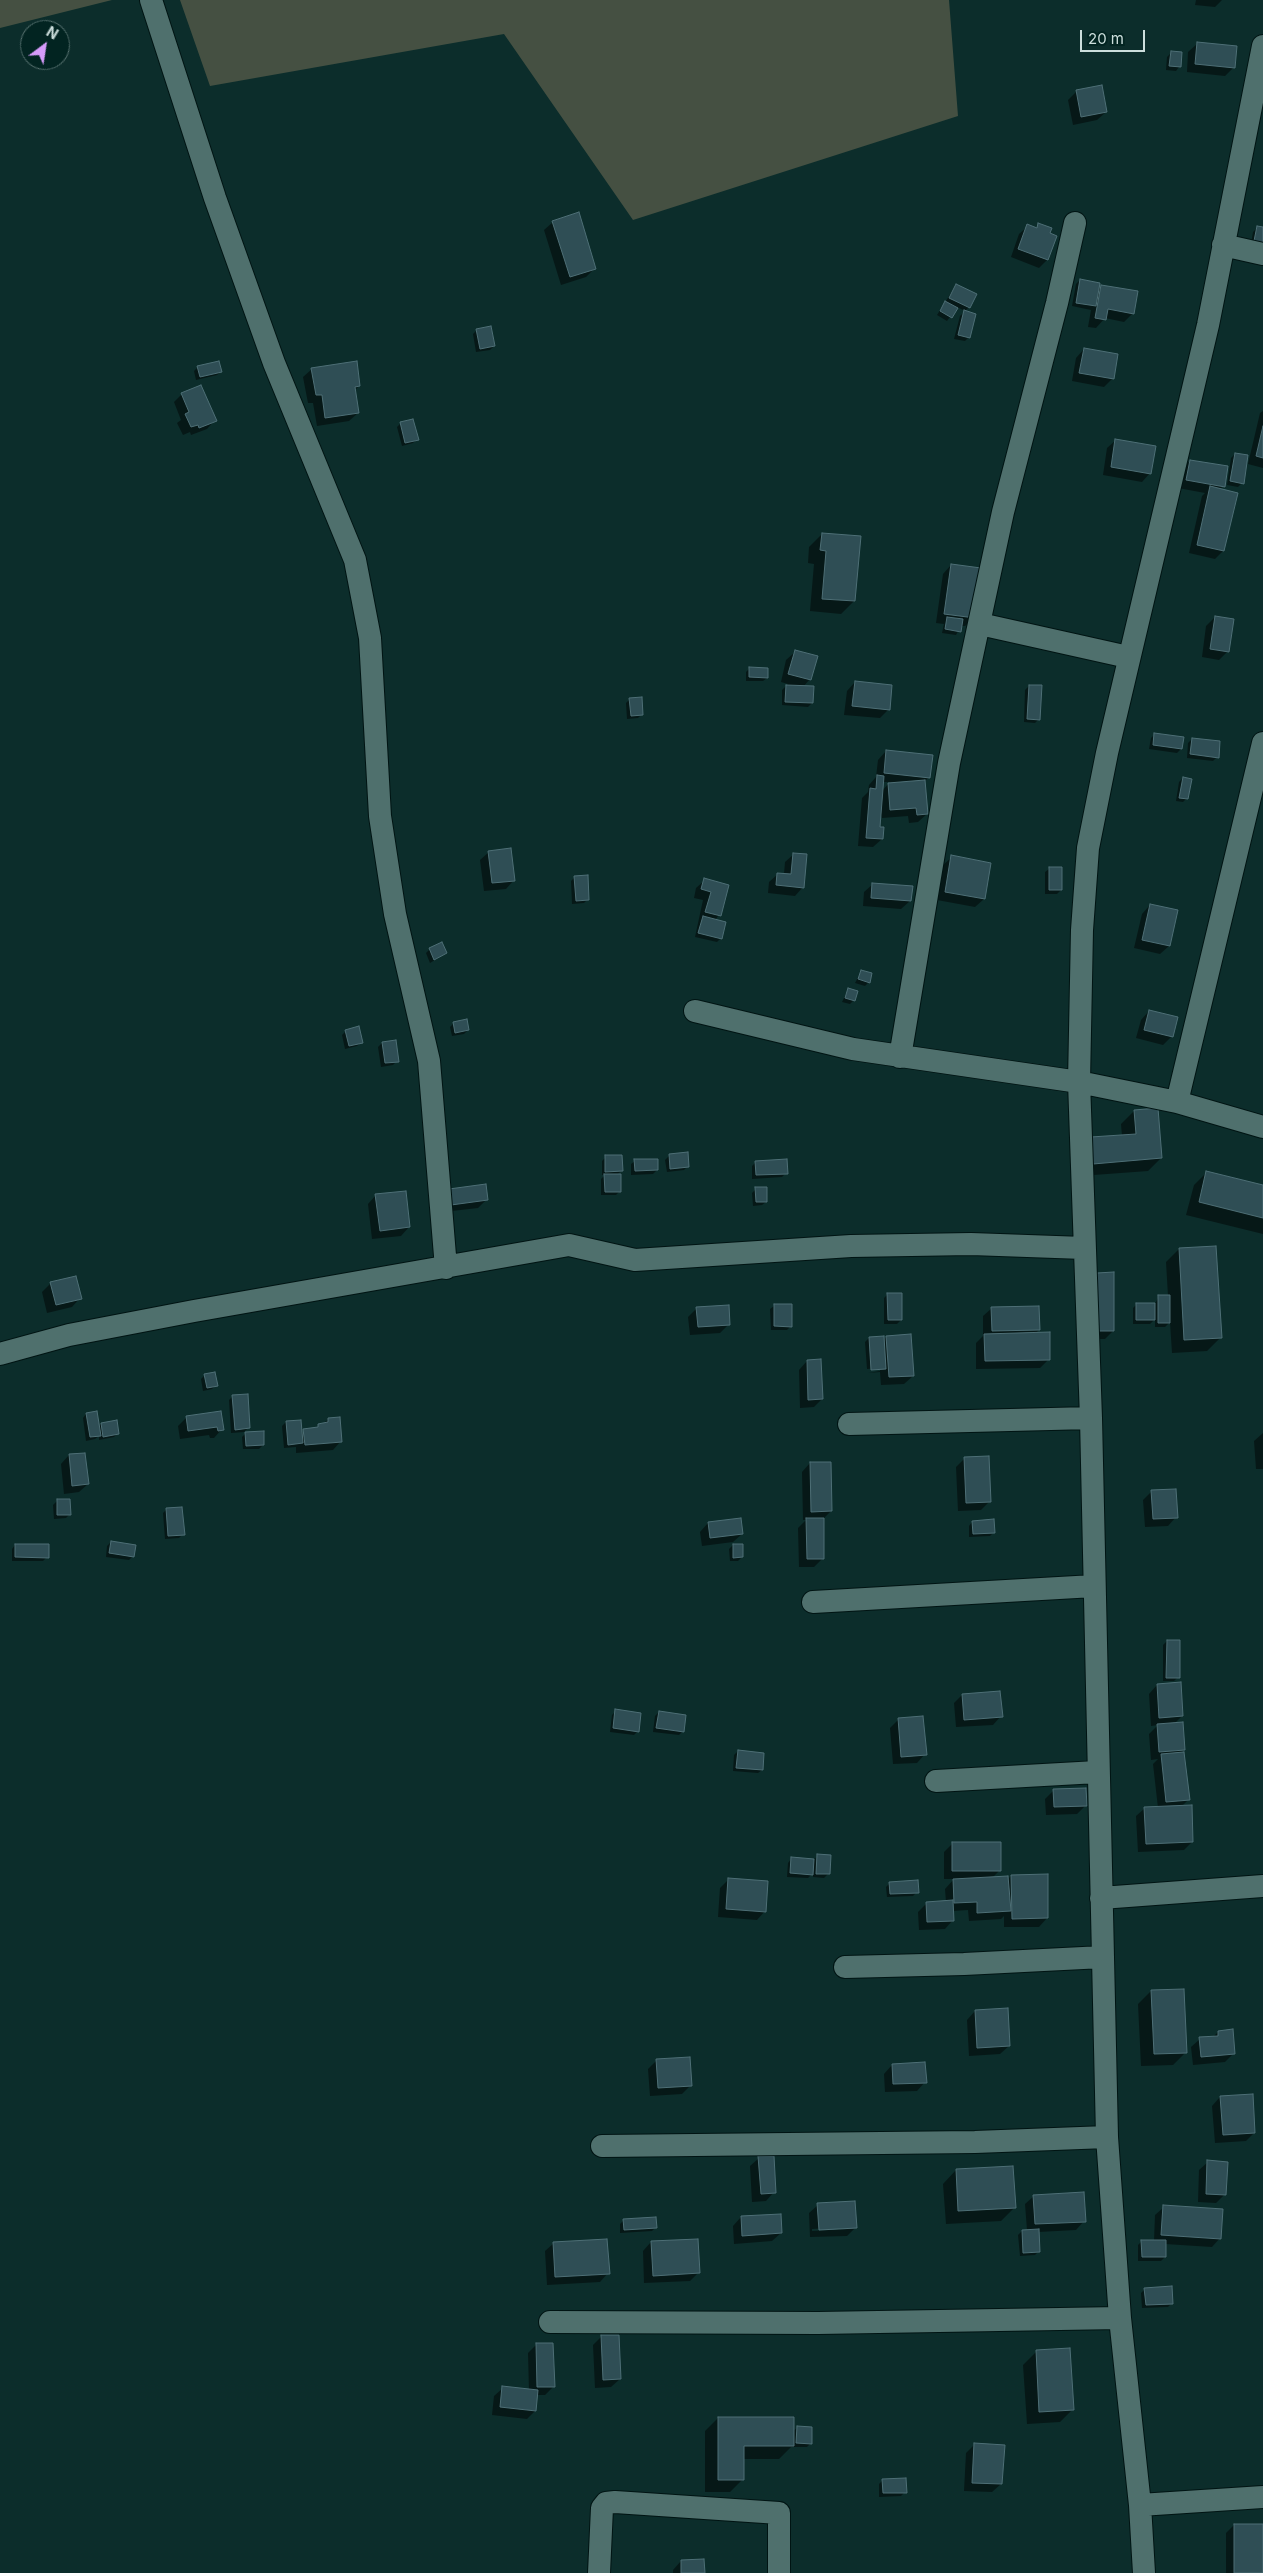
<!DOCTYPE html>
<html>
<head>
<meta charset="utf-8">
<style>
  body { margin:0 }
  #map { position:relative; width:1263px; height:2573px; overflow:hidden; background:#0c2d2b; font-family:Inter,sans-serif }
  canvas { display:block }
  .north { position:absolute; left:20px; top:20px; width:50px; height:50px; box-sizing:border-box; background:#022421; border:1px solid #536e6c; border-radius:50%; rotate:31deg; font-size:14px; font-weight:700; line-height:20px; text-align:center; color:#ccdedc }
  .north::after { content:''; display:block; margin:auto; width:18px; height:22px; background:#d69bfa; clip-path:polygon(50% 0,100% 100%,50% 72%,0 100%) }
  .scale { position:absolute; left:1080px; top:30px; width:65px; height:22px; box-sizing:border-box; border:2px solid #ccdedc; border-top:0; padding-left:6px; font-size:15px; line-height:18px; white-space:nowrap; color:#ccdedc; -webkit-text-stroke:4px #022421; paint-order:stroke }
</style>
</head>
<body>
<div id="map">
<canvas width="1263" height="2573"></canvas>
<div class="north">N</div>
<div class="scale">20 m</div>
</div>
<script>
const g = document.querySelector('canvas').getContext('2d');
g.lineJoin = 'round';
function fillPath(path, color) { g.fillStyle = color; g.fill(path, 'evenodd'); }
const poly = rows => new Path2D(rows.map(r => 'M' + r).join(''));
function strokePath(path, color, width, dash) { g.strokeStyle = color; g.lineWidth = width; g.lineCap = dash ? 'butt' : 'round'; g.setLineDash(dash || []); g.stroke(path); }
fillPath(poly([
  [0,0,112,0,0,28],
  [180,0,949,0,958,116,633,220,504,34,210,86]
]), '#455042');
fillPath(poly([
  [1196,0,1222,0,1215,7,1195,5],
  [1197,44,1234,67,1225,76,1187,72,1188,52],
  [1171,53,1179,67,1176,71,1166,70,1167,57],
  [1077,91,1106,112,1097,120,1073,125,1068,100],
  [553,222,595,268,586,277,561,285,544,230],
  [1039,225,1047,260,1039,268,1011,257,1019,234,1028,226,1035,229],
  [1257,228,1263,229,1250,250,1253,232],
  [1080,280,1098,290,1102,286,1133,313,1124,322,1105,318,1096,328,1088,327,1091,310,1072,306,1076,284],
  [956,285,969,307,964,312,969,337,965,341,954,339,960,316,965,311,957,307,947,321,937,315],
  [477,330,494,346,490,350,476,352,473,334],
  [1084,349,1112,379,1104,387,1072,381,1076,358],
  [198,367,221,372,217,375,196,380,194,371],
  [312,369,359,386,354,391,358,413,349,421,317,426,313,403,308,403,303,377],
  [182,394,215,420,207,429,191,435,190,432,183,435,177,423,181,420,174,402],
  [1263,411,1263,468,1248,464,1260,413],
  [401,423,417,439,413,443,402,446,397,427],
  [1116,440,1150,473,1142,482,1103,475,1107,448],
  [1235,454,1242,483,1238,487,1227,485,1231,458],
  [1190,461,1223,486,1220,490,1223,551,1215,559,1189,553,1202,496,1205,493,1178,488,1181,469],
  [822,534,854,601,841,614,810,611,814,564,808,563,809,547],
  [951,565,974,618,965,626,961,626,956,635,942,633,944,624,936,623,943,574],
  [1215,617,1228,651,1219,660,1202,657,1206,626],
  [795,652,810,679,803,687,812,703,808,707,782,705,782,690,788,684,781,682,786,660],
  [750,668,767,678,763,681,746,681,746,672],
  [855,682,888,710,880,718,844,715,847,691],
  [1029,686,1039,719,1035,723,1024,722,1025,690],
  [630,699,642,714,638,718,627,719,626,703],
  [1155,734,1181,749,1177,753,1149,749,1151,738],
  [1192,739,1217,757,1213,761,1187,758,1188,743],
  [886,751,929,777,924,782,927,814,918,822,909,823,908,816,882,818,880,812,879,828,882,839,873,847,858,846,862,798,868,792,869,785,876,777,878,760],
  [882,782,890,782,882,791],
  [1183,778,1187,798,1183,802,1176,801,1179,782],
  [489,852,514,880,506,889,484,891,480,860],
  [794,854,803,887,795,896,768,893,769,882,778,874,784,874,785,862],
  [952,857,984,899,975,907,937,900,943,865],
  [1049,869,1061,890,1057,894,1045,894,1045,872],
  [575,877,588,899,584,903,572,904,571,881],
  [705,880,727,886,719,915,715,920,721,938,717,942,695,937,703,900,694,898,696,888],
  [873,884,910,901,901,909,863,906,864,892],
  [1150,905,1177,911,1169,946,1160,954,1134,948,1142,914],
  [430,949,446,953,430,963,426,953],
  [861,972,869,982,865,986,855,983],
  [848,990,854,1000,850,1004,842,1002],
  [1149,1011,1172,1036,1163,1045,1136,1038,1141,1020],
  [454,1023,468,1030,464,1034,452,1036,450,1027],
  [346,1031,361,1043,357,1046,345,1049,342,1035],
  [382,1043,397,1061,393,1065,381,1067,378,1047],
  [1134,1111,1161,1158,1148,1171,1080,1176,1122,1136,1121,1124],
  [669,1156,688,1166,684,1170,667,1172,665,1160],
  [606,1157,621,1171,617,1175,620,1191,616,1195,601,1195,601,1179,605,1175,602,1175,602,1161],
  [635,1161,657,1170,653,1174,631,1175,631,1164],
  [756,1162,786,1173,782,1177,752,1179,752,1166],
  [1207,1172,1263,1186,1263,1234,1186,1215,1194,1185],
  [756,1189,766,1202,762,1205,753,1206,752,1193],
  [376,1195,409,1227,401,1236,372,1239,368,1204],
  [441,1199,487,1199,478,1208,443,1212],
  [1179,1249,1220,1338,1207,1351,1172,1353,1170,1322,1165,1327,1155,1327,1155,1319,1150,1324,1133,1324,1133,1308,1137,1304,1155,1304,1159,1296,1168,1296,1166,1262],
  [1089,1282,1113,1331,1105,1339,1089,1339],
  [51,1283,80,1298,72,1307,47,1313,42,1292],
  [888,1294,901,1320,897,1324,884,1324,884,1298],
  [774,1306,791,1326,787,1330,771,1330,770,1309],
  [697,1308,729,1324,720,1333,690,1335,688,1317],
  [992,1308,1039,1330,1035,1334,1049,1359,1040,1368,976,1369,976,1343,983,1336,983,1316],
  [886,1337,913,1376,904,1384,881,1385,880,1372,868,1373,880,1371,880,1368,867,1369,865,1342,869,1338,883,1340],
  [807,1361,822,1399,814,1407,800,1408,799,1370],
  [205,1375,216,1385,212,1389,203,1391,201,1379],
  [233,1396,248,1428,244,1432,231,1433,229,1400],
  [220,1413,222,1429,214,1438,210,1438,209,1435,180,1439,178,1426,187,1417],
  [86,1414,98,1427,101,1424,118,1433,114,1437,99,1440,99,1436,95,1439,86,1441,83,1418],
  [328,1420,341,1441,333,1450,296,1453,296,1447,284,1448,282,1426,286,1422,301,1433,314,1429],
  [246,1433,263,1445,259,1449,243,1449,242,1437],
  [1263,1433,1263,1469,1256,1469,1254,1441],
  [69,1455,88,1484,79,1492,64,1494,61,1464],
  [965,1458,989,1502,981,1510,958,1511,956,1467],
  [810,1463,831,1511,822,1520,823,1558,814,1567,799,1567,798,1528,806,1520,803,1520,802,1472],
  [1152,1491,1176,1517,1168,1526,1145,1527,1143,1500],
  [57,1501,70,1514,66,1518,54,1519,53,1505],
  [167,1509,183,1534,179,1538,165,1539,163,1513],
  [972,1522,994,1532,990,1536,969,1537,969,1526],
  [708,1523,742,1534,733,1542,702,1546,700,1532],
  [111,1542,133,1556,129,1560,106,1557,107,1546],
  [15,1545,47,1557,43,1561,12,1561,12,1549],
  [733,1545,742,1557,738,1561,730,1561,729,1549],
  [1167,1641,1178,1677,1174,1681,1163,1681,1163,1645],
  [1157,1685,1182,1716,1174,1724,1184,1750,1180,1754,1188,1800,1181,1807,1192,1842,1184,1850,1138,1852,1136,1816,1145,1808,1158,1808,1153,1764,1158,1759,1151,1760,1149,1734,1158,1725,1151,1726,1149,1694],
  [962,1695,1001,1716,993,1725,956,1727,954,1703],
  [616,1711,638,1731,634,1735,610,1732,612,1715],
  [659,1712,683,1731,679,1735,653,1732,655,1716],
  [898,1720,925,1754,917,1763,893,1764,890,1728],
  [738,1751,762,1770,758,1773,733,1771,734,1755],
  [1054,1790,1086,1805,1077,1814,1046,1815,1045,1799],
  [953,1843,999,1871,992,1878,1007,1880,1011,1876,1047,1918,1039,1927,1004,1927,1004,1916,1001,1919,969,1921,968,1910,953,1911,953,1920,945,1929,919,1930,918,1912,927,1903,946,1902,945,1889,954,1879,944,1879,944,1852],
  [818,1855,828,1874,824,1878,813,1877,813,1873,808,1878,787,1877,788,1863,791,1859,814,1860],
  [729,1879,765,1911,757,1920,718,1917,720,1888],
  [890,1883,917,1892,913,1896,887,1897,886,1887],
  [1151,1991,1186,2052,1173,2065,1141,2066,1138,2004],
  [975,2011,1009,2046,1000,2054,969,2056,967,2020],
  [1218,2032,1233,2054,1225,2062,1193,2065,1191,2047,1200,2039,1212,2038],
  [657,2060,690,2086,682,2094,650,2096,648,2069],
  [892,2065,925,2082,917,2091,885,2092,884,2074],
  [1220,2097,1254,2133,1246,2141,1215,2143,1212,2106],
  [759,2158,774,2192,766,2201,752,2202,750,2166],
  [1208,2162,1225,2194,1216,2203,1198,2202,1199,2170],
  [956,2170,1014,2208,1001,2221,946,2224,943,2184],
  [1034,2196,1084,2221,1076,2230,1038,2232,1039,2251,1035,2255,1020,2256,1018,2235,1022,2231,1027,2230,1025,2204],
  [818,2205,856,2227,847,2236,810,2237,809,2213],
  [848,2227,848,2229,812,2231,812,2229],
  [1164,2207,1220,2238,1212,2247,1165,2244,1165,2257,1161,2261,1138,2261,1138,2245,1142,2241,1154,2241,1155,2215],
  [741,2217,781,2233,772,2241,734,2244,733,2226],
  [624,2220,656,2227,652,2231,620,2233,620,2224],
  [651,2242,699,2272,690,2281,644,2283,643,2251],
  [554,2243,608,2273,600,2282,547,2285,545,2251],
  [1145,2289,1172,2303,1168,2307,1142,2308,1141,2293],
  [601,2337,620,2379,611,2387,595,2388,593,2345],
  [536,2345,554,2386,545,2395,537,2395,535,2411,527,2419,492,2415,494,2396,503,2388,529,2391,528,2353],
  [1036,2352,1073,2409,1060,2422,1027,2424,1023,2365],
  [718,2418,792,2432,797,2428,811,2443,807,2447,791,2447,779,2459,743,2459,743,2479,730,2492,705,2492,705,2431],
  [975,2444,1001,2484,992,2492,964,2491,966,2453],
  [883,2480,905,2492,901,2496,879,2497,879,2484],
  [1234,2525,1263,2573,1226,2573,1226,2533],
  [681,2561,704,2573,673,2573,673,2570]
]), '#0007');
const building = poly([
  [1197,42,1237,46,1235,68,1195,64,1197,42],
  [1171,51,1182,52,1181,67,1169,66,1171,51],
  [1102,85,1107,112,1081,117,1076,90,1102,85],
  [579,212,596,269,570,277,552,221,579,212],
  [1038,223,1052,228,1050,233,1057,236,1048,260,1018,249,1027,224,1037,228,1038,223],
  [1257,226,1263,227,1263,248,1253,246,1257,226],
  [1080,279,1100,283,1096,306,1076,303,1080,279],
  [956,284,977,294,970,308,949,298,956,284],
  [1101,285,1138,291,1134,314,1108,309,1106,320,1095,318,1101,285],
  [945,301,958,308,952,318,940,311,945,301],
  [964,310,976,314,970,338,958,335,964,310],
  [491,326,495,346,480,349,476,329,491,326],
  [1084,348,1118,354,1114,379,1079,373,1084,348],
  [219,361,222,372,200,377,197,366,219,361],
  [357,361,360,386,355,387,359,413,325,418,322,395,316,395,311,368,357,361],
  [201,385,217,421,199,428,198,425,191,427,185,414,189,412,181,393,201,385],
  [413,419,419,440,405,443,400,422,413,419],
  [1263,426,1263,458,1256,456,1263,426],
  [1115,439,1156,446,1151,474,1111,467,1115,439],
  [1235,453,1248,455,1244,484,1230,481,1235,453],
  [1190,460,1228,466,1225,487,1186,480,1190,460],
  [1210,486,1238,493,1224,551,1197,545,1210,486],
  [822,533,861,536,855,601,822,599,826,551,820,550,822,533],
  [951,564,981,568,975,618,944,614,951,564],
  [1215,616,1234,619,1229,652,1210,649,1215,616],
  [947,617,963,619,961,632,945,629,947,617],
  [795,650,818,656,811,680,788,674,795,650],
  [749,667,768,668,768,678,749,677,749,667],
  [855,681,892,685,890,710,852,706,855,681],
  [786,685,814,686,813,703,785,702,786,685],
  [1029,685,1042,685,1040,720,1027,719,1029,685],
  [642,697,643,715,631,716,629,698,642,697],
  [1154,733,1184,737,1182,749,1153,745,1154,733],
  [1192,738,1220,741,1219,758,1190,754,1192,738],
  [886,750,933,755,930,778,884,773,886,750],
  [877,775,884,776,880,827,884,827,883,839,866,838,870,788,876,789,877,775],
  [1183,777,1192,779,1188,799,1179,798,1183,777],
  [925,780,928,814,917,815,916,808,890,810,888,783,925,780],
  [511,848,515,881,492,883,488,851,511,848],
  [793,853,807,854,804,888,776,885,777,873,791,874,793,853],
  [951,855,991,863,985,899,945,892,951,855],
  [1049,867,1062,867,1062,890,1049,890,1049,867],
  [588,875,589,900,576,901,574,876,588,875],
  [704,878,729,885,721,916,705,912,711,892,701,889,704,878],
  [872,883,913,886,911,901,871,898,872,883],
  [1150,904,1178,910,1170,946,1142,940,1150,904],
  [703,916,726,922,722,939,698,933,703,916],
  [442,942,447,953,434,960,429,948,442,942],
  [861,970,872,973,870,983,858,979,861,970],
  [848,988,858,991,855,1001,845,998,848,988],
  [1149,1010,1178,1017,1173,1037,1144,1030,1149,1010],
  [467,1019,469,1030,455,1033,453,1022,467,1019],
  [359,1026,363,1043,349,1046,345,1030,359,1026],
  [396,1040,399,1062,385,1063,382,1042,396,1040],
  [1158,1108,1162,1158,1093,1164,1091,1137,1136,1134,1134,1110,1158,1108],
  [688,1152,689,1167,670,1169,669,1154,688,1152],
  [605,1155,622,1155,623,1171,605,1172,605,1155],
  [634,1159,658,1159,658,1170,635,1171,634,1159],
  [787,1159,788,1174,756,1175,755,1161,787,1159],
  [1206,1171,1263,1185,1263,1218,1199,1202,1206,1171],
  [604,1174,621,1174,621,1192,605,1192,604,1174],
  [486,1184,488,1200,451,1205,449,1189,486,1184],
  [755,1187,767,1187,767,1202,756,1202,755,1187],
  [406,1191,410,1227,380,1231,375,1194,406,1191],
  [1216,1246,1222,1338,1184,1340,1179,1248,1216,1246],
  [1114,1272,1114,1331,1097,1331,1097,1273,1114,1272],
  [76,1276,82,1299,56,1305,50,1282,76,1276],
  [887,1293,902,1293,902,1320,888,1320,887,1293],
  [1158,1295,1170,1295,1170,1323,1158,1323,1158,1295],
  [1136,1303,1155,1303,1155,1320,1136,1320,1136,1303],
  [774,1304,792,1304,792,1327,774,1326,774,1304],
  [729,1305,730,1325,698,1327,696,1307,729,1305],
  [1039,1306,1040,1330,992,1331,991,1307,1039,1306],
  [1050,1332,1050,1360,985,1361,984,1334,1050,1332],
  [911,1334,914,1376,889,1377,886,1336,911,1334],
  [884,1336,886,1369,871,1370,869,1337,884,1336],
  [821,1359,823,1399,808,1400,807,1360,821,1359],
  [215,1372,218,1386,207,1388,204,1374,215,1372],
  [248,1394,250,1428,235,1430,232,1395,248,1394],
  [97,1411,101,1436,90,1437,86,1413,97,1411],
  [221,1411,224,1430,218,1431,217,1427,188,1431,186,1416,221,1411],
  [340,1417,342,1442,305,1445,303,1429,318,1427,318,1424,328,1422,328,1418,340,1417],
  [117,1420,119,1434,103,1437,101,1423,117,1420],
  [301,1420,303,1443,288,1445,286,1421,301,1420],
  [264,1431,264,1445,246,1446,245,1432,264,1431],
  [85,1453,89,1484,72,1486,69,1454,85,1453],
  [989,1456,991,1502,966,1503,964,1457,989,1456],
  [810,1462,831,1462,832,1511,811,1512,810,1462],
  [1176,1489,1178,1518,1153,1519,1151,1490,1176,1489],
  [57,1499,70,1499,71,1515,57,1515,57,1499],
  [182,1507,185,1535,168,1536,166,1508,182,1507],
  [741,1518,743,1534,710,1538,708,1522,741,1518],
  [806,1518,824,1518,824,1559,807,1559,806,1518],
  [994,1519,995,1533,973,1534,972,1521,994,1519],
  [111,1541,136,1545,134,1557,109,1553,111,1541],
  [15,1544,49,1544,49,1558,15,1557,15,1544],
  [733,1544,743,1544,743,1557,733,1558,733,1544],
  [1167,1640,1180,1640,1180,1678,1166,1678,1167,1640],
  [1181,1682,1183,1716,1159,1718,1157,1684,1181,1682],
  [1000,1691,1003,1717,964,1720,962,1694,1000,1691],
  [615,1709,641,1713,639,1732,613,1728,615,1709],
  [659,1711,686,1715,684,1732,656,1728,659,1711],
  [923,1716,927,1755,901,1757,898,1718,923,1716],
  [1183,1722,1185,1750,1159,1752,1157,1724,1183,1722],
  [738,1750,764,1753,763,1770,736,1768,738,1750],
  [1184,1752,1190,1800,1166,1802,1161,1754,1184,1752],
  [1086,1788,1087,1806,1054,1807,1053,1789,1086,1788],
  [1192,1805,1193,1842,1146,1844,1144,1807,1192,1805],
  [952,1842,1001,1842,1001,1871,952,1871,952,1842],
  [817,1854,831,1855,830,1874,816,1874,817,1854],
  [791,1857,814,1859,813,1875,790,1873,791,1857],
  [1048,1874,1048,1918,1012,1919,1011,1875,1048,1874],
  [1008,1876,1011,1911,977,1913,977,1902,954,1903,953,1879,1008,1876],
  [728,1878,768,1881,766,1912,726,1909,728,1878],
  [918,1880,919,1893,890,1894,889,1882,918,1880],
  [953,1900,954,1921,927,1922,926,1902,953,1900],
  [1184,1989,1187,2053,1154,2054,1151,1990,1184,1989],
  [1008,2008,1010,2046,977,2048,975,2010,1008,2008],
  [1233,2029,1235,2054,1201,2057,1199,2037,1218,2036,1218,2031,1233,2029],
  [690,2057,692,2086,658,2088,656,2059,690,2057],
  [925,2062,927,2083,893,2084,892,2064,925,2062],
  [1253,2094,1255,2133,1223,2135,1220,2096,1253,2094],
  [758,2156,774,2156,776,2193,761,2194,758,2156],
  [1207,2160,1228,2162,1226,2195,1206,2194,1207,2160],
  [1013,2166,1016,2208,958,2211,956,2169,1013,2166],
  [1084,2192,1086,2222,1035,2224,1033,2195,1084,2192],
  [855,2201,857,2228,819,2230,817,2203,855,2201],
  [1163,2205,1223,2209,1221,2239,1161,2235,1163,2205],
  [781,2214,782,2233,742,2236,741,2216,781,2214],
  [656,2217,657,2228,624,2230,623,2219,656,2217],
  [1039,2229,1040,2252,1023,2253,1022,2230,1039,2229],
  [607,2239,610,2274,555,2277,553,2242,607,2239],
  [698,2239,700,2273,653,2276,651,2241,698,2239],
  [1141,2240,1166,2240,1166,2257,1142,2257,1141,2240],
  [1172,2286,1173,2304,1146,2305,1144,2288,1172,2286],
  [601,2335,619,2335,621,2379,603,2380,601,2335],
  [536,2343,553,2343,555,2387,537,2387,536,2343],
  [1070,2348,1074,2410,1039,2412,1036,2350,1070,2348],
  [502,2386,538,2390,536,2411,500,2407,502,2386],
  [718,2417,794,2417,794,2446,744,2446,744,2480,718,2480,718,2417],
  [797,2426,812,2427,812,2444,796,2443,797,2426],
  [974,2443,1005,2445,1002,2484,972,2483,974,2443],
  [906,2478,907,2493,883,2493,882,2479,906,2478],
  [1234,2524,1263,2524,1263,2573,1234,2573,1234,2524],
  [704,2559,705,2573,681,2573,681,2560,704,2559]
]);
fillPath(building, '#2f4e55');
strokePath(building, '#4e6f76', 1);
const minor = poly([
  [151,0,215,198,274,363,355,560,370,638,380,816,395,914,429,1061,446,1268],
  [1223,245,1263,254],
  [980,624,1128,657],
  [695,1011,853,1049,1079,1082,1177,1102,1263,1127],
  [900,1057,949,763,1003,512,1057,303,1075,223],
  [1177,1102,1263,743],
  [0,1354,69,1335,194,1311,569,1245,635,1260,851,1246,971,1244,1084,1248],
  [849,1424,1091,1418],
  [813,1602,1094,1586],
  [936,1781,1097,1772],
  [1101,1898,1263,1886],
  [845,1967,964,1964,1103,1957],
  [602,2146,975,2142,1107,2137],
  [550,2322,818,2323,1120,2318],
  [1140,2505,1263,2497],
  [599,2573,602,2508,606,2503,615,2502,779,2513,779,2573],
  [1144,2573,1140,2505,1120,2318,1107,2137,1091,1418,1079,1082,1082,930,1088,848,1107,753,1208,325,1263,46]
]);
strokePath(minor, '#001413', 24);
strokePath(minor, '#4f706d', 22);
</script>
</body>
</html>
